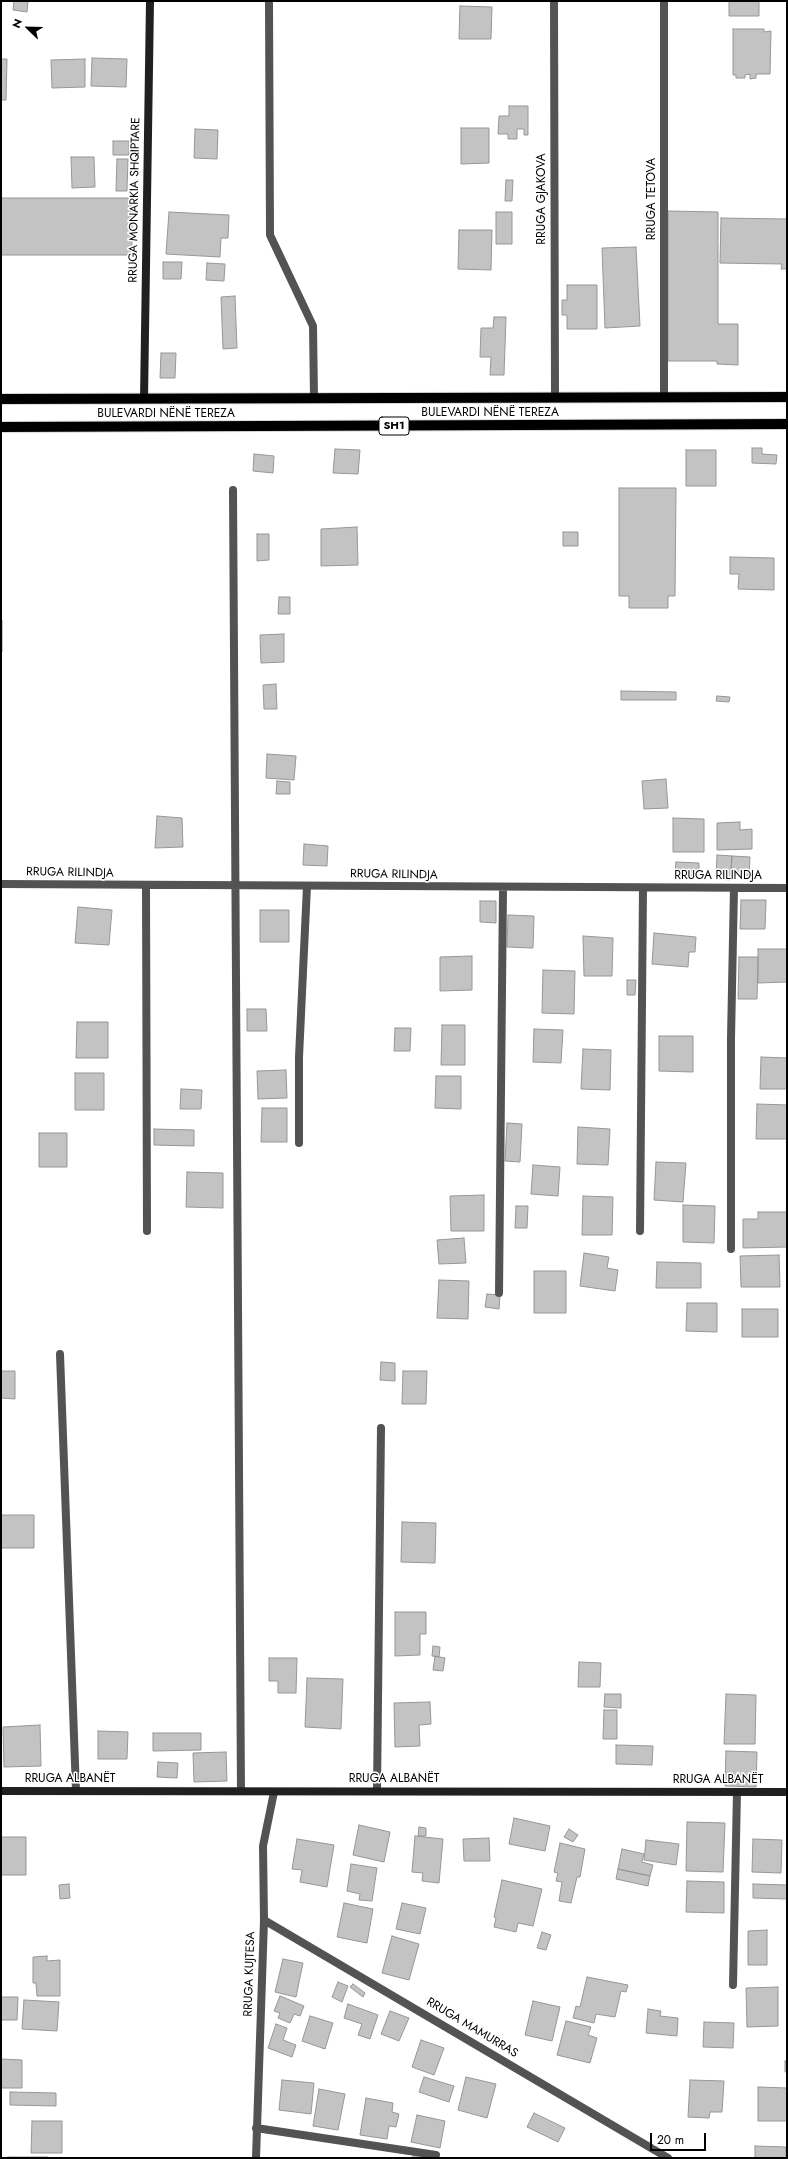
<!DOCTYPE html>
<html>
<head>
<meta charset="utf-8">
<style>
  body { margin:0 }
  #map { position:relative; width:788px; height:2159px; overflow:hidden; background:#fff; font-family:Jost,sans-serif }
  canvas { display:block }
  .frame { position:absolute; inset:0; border:2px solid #000; pointer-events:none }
  .north { position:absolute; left:8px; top:8px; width:40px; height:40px; -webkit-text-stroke:3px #fff; paint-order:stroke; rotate:293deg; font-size:11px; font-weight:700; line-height:16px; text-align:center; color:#000 }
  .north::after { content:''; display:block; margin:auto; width:14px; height:18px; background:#000; clip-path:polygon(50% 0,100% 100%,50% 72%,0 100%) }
  .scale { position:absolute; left:650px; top:2133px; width:56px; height:18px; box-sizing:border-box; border:2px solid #000; border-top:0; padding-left:5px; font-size:12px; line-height:14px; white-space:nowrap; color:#000; -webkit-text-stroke:3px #fff; paint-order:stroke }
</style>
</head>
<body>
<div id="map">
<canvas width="788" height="2159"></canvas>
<div class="frame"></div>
<div class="north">N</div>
<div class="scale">20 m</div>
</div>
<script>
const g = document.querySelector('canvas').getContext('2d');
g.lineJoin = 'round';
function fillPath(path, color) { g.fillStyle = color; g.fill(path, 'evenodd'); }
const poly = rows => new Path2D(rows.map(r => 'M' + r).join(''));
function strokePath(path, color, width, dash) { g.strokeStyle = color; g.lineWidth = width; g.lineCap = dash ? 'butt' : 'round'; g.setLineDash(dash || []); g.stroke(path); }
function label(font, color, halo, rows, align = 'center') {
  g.font = font + ' Jost,sans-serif'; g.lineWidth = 3; g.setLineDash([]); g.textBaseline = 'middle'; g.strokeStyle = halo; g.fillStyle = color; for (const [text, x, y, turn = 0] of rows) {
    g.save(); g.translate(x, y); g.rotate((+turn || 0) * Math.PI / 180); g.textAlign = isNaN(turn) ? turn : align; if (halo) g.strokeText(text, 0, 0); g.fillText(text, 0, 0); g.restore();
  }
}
const building = poly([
  [14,1,28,1,27,12,13,10,14,1],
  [729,1,759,1,759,16,729,16,729,1],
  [460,6,492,7,491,39,459,39,460,6],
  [733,29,764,29,764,32,771,31,770,74,756,74,756,78,750,79,750,74,745,75,745,78,736,78,736,75,733,75,733,29],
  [92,58,127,59,126,87,91,86,92,58],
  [1,59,7,59,6,100,1,100,1,59],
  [85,59,85,87,52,88,51,60,85,59],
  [509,106,528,106,528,135,524,135,524,129,517,129,517,139,508,139,508,134,498,134,499,116,509,116,509,106],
  [461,128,489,128,489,163,461,164,461,128],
  [195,129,218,130,217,159,194,158,195,129],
  [113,141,129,141,129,155,113,155,113,141],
  [71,157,94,157,95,187,72,188,71,157],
  [117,159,128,159,127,191,116,191,117,159],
  [506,180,513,180,512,201,505,201,506,180],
  [1,198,132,198,132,255,1,255,1,198],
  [668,211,718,212,718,324,738,324,738,365,717,364,717,361,668,361,668,211],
  [169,212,229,215,228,238,221,238,220,257,166,254,169,212],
  [496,212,512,212,512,244,496,244,496,212],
  [721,218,787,219,787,269,781,269,782,264,720,263,721,218],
  [459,230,492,230,491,270,458,269,459,230],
  [636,247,640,326,605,328,602,248,636,247],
  [163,262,182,262,181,279,163,279,163,262],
  [207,263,225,264,224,281,206,280,207,263],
  [567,285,597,285,597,329,567,329,567,315,562,315,562,300,567,300,567,285],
  [235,296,237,348,223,349,221,297,235,296],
  [494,317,506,317,504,375,490,375,491,357,480,357,481,328,493,328,494,317],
  [161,353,176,353,175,378,160,378,161,353],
  [752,448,762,448,762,454,777,455,776,464,752,463,752,448],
  [335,449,360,450,358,474,333,473,335,449],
  [686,450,716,450,716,486,686,486,686,450],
  [254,454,274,456,273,473,253,471,254,454],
  [619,488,676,488,675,596,668,596,668,608,629,608,629,596,619,596,619,488],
  [357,527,358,565,321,566,321,529,357,527],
  [563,532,578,532,578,546,563,546,563,532],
  [257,534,269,534,269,560,257,561,257,534],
  [730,557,774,558,774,590,738,589,739,574,730,574,730,557],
  [279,597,290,597,290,614,278,614,279,597],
  [1,620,2,620,2,652,1,652,1,620],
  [284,634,284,662,261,663,260,635,284,634],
  [276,684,277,709,264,709,263,685,276,684],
  [621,691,676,692,676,700,621,700,621,691],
  [717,696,730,697,729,702,716,701,717,696],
  [267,754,296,756,294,780,266,778,267,754],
  [666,779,668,808,644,809,642,781,666,779],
  [277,781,290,782,290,794,276,794,277,781],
  [157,816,182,818,183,847,155,848,157,816],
  [673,818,704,819,704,852,673,852,673,818],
  [740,822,740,830,752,829,752,849,717,850,717,823,740,822],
  [304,844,328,846,327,866,303,865,304,844],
  [717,855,732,856,730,880,716,879,717,855],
  [732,856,750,857,749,876,731,873,732,856],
  [676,862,699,863,699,876,675,875,676,862],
  [741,900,766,900,765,929,740,929,741,900],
  [480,901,496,901,496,923,480,922,480,901],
  [78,907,112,910,109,945,75,943,78,907],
  [260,910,289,910,289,942,260,942,260,910],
  [508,915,534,916,533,948,507,947,508,915],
  [654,933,696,937,695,952,689,952,688,967,652,964,654,933],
  [583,936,613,938,612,976,584,976,583,936],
  [758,949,787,949,787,982,758,983,758,949],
  [472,956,472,990,440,991,440,957,472,956],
  [739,957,758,957,757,999,738,999,739,957],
  [543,970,575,971,574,1014,542,1013,543,970],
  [627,980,636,980,635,995,627,995,627,980],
  [247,1009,266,1009,267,1031,247,1031,247,1009],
  [77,1022,108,1022,108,1058,76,1058,77,1022],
  [442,1025,465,1025,465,1065,441,1065,442,1025],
  [395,1028,411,1028,410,1051,394,1051,395,1028],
  [534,1029,563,1030,561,1063,533,1062,534,1029],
  [659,1036,693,1036,693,1072,659,1071,659,1036],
  [583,1049,611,1050,610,1090,581,1089,583,1049],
  [761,1057,787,1058,787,1089,760,1089,761,1057],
  [286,1070,287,1098,258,1099,257,1071,286,1070],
  [75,1073,104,1073,104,1110,75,1110,75,1073],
  [436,1076,461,1076,461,1109,435,1108,436,1076],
  [181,1089,202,1090,201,1109,180,1109,181,1089],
  [757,1104,787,1105,787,1139,756,1139,757,1104],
  [262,1108,287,1108,287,1142,261,1142,262,1108],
  [507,1123,522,1124,520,1162,505,1161,507,1123],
  [578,1127,610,1129,608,1165,577,1164,578,1127],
  [154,1129,194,1130,194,1146,154,1145,154,1129],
  [39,1133,67,1133,67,1167,39,1167,39,1133],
  [656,1162,686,1163,683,1202,654,1200,656,1162],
  [533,1165,560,1167,558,1196,531,1194,533,1165],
  [187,1172,223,1173,223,1208,186,1207,187,1172],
  [484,1195,484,1231,451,1231,450,1196,484,1195],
  [583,1196,613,1197,612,1235,582,1235,583,1196],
  [683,1205,715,1206,714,1243,683,1242,683,1205],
  [516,1206,528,1206,527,1228,515,1228,516,1206],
  [758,1212,787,1212,787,1247,743,1248,743,1219,758,1219,758,1212],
  [464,1238,466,1263,439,1264,437,1240,464,1238],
  [584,1253,609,1257,607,1268,618,1270,615,1291,580,1286,584,1253],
  [779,1255,780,1287,741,1287,740,1256,779,1255],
  [657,1262,701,1263,701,1288,656,1288,657,1262],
  [534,1271,566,1271,566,1313,534,1313,534,1271],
  [439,1280,469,1281,468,1319,437,1318,439,1280],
  [487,1294,500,1295,499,1309,485,1307,487,1294],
  [687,1303,717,1303,717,1332,686,1331,687,1303],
  [742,1309,778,1309,778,1337,742,1337,742,1309],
  [381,1362,395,1363,395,1381,380,1380,381,1362],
  [1,1371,15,1371,15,1399,1,1398,1,1371],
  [403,1371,427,1371,426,1404,402,1404,403,1371],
  [1,1515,34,1515,34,1548,1,1548,1,1515],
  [402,1522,436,1523,435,1563,401,1562,402,1522],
  [395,1612,426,1612,426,1634,420,1634,420,1655,395,1656,395,1612],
  [433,1646,440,1647,439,1657,432,1656,433,1646],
  [435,1656,445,1658,443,1671,433,1670,435,1656],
  [269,1658,297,1658,296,1693,278,1693,278,1681,269,1681,269,1658],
  [579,1662,601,1663,600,1687,578,1687,579,1662],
  [307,1678,343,1679,341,1729,305,1727,307,1678],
  [605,1694,621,1694,621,1708,604,1707,605,1694],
  [726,1694,756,1695,755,1744,724,1744,726,1694],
  [430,1702,431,1724,419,1725,420,1746,395,1747,394,1703,430,1702],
  [604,1710,617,1710,617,1739,603,1739,604,1710],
  [40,1725,41,1766,4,1767,3,1727,40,1725],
  [98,1731,128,1732,127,1759,98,1759,98,1731],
  [153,1733,201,1733,201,1750,153,1751,153,1733],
  [616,1745,653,1746,652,1765,616,1764,616,1745],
  [726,1751,757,1752,756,1787,725,1786,726,1751],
  [226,1752,227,1781,194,1782,193,1753,226,1752],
  [158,1762,178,1763,177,1778,157,1777,158,1762],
  [514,1818,550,1826,545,1851,509,1844,514,1818],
  [687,1822,725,1823,723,1872,686,1871,687,1822],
  [359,1825,390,1832,384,1862,353,1855,359,1825],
  [419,1827,426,1828,426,1836,418,1836,419,1827],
  [569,1829,578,1835,573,1842,564,1837,569,1829],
  [415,1836,443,1839,439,1883,422,1881,423,1873,412,1872,415,1836],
  [1,1837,26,1837,26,1875,1,1875,1,1837],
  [489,1838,490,1861,464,1861,463,1839,489,1838],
  [297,1839,334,1845,327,1887,300,1882,302,1870,292,1869,297,1839],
  [753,1839,782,1840,781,1873,752,1872,753,1839],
  [646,1840,679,1844,676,1865,644,1860,646,1840],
  [560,1843,585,1849,580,1877,577,1877,571,1903,559,1901,562,1882,556,1881,558,1873,554,1872,560,1843],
  [622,1849,644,1854,642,1862,653,1865,650,1876,618,1869,622,1849],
  [351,1864,377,1868,372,1901,359,1900,360,1894,347,1891,351,1864],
  [618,1869,650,1876,648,1886,616,1879,618,1869],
  [502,1880,542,1889,533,1926,518,1923,516,1932,494,1927,496,1918,494,1917,502,1880],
  [687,1881,724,1882,724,1913,686,1912,687,1881],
  [69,1884,70,1898,60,1899,59,1885,69,1884],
  [753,1884,787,1885,787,1899,753,1898,753,1884],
  [344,1903,373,1909,367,1943,337,1937,344,1903],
  [402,1903,426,1908,420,1934,396,1929,402,1903],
  [767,1930,767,1965,748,1965,748,1931,767,1930],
  [542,1932,551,1935,546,1950,537,1948,542,1932],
  [392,1936,419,1944,409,1980,382,1973,392,1936],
  [47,1956,47,1961,60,1960,60,1996,37,1996,36,1983,33,1983,33,1957,47,1956],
  [283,1959,303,1963,296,1997,275,1992,283,1959],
  [587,1977,628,1985,626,1992,621,1991,615,2017,596,2014,594,2023,573,2018,576,2006,580,2007,587,1977],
  [338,1982,348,1986,342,2002,332,1997,338,1982],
  [353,1984,365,1993,363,1997,350,1987,353,1984],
  [778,1987,778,2026,747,2027,746,1988,778,1987],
  [280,1996,304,2006,300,2016,294,2014,290,2023,278,2018,280,2013,274,2011,280,1996],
  [1,1997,18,1997,17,2020,1,2020,1,1997],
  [24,2000,59,2002,57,2031,22,2029,24,2000],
  [533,2001,560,2007,552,2041,525,2035,533,2001],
  [348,2004,378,2015,370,2039,358,2035,362,2024,344,2018,348,2004],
  [648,2009,661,2011,660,2016,678,2018,677,2036,646,2033,648,2009],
  [390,2011,409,2018,399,2041,381,2034,390,2011],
  [310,2016,333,2023,325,2049,302,2041,310,2016],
  [566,2021,591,2027,588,2035,597,2038,590,2063,557,2055,566,2021],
  [704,2022,734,2023,733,2048,703,2047,704,2022],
  [276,2024,287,2028,283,2040,296,2045,292,2057,268,2048,276,2024],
  [421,2040,444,2048,434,2075,412,2067,421,2040],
  [1,2059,22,2060,22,2088,1,2088,1,2059],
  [785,2061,787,2061,787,2072,785,2072,785,2061],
  [424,2077,454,2086,449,2102,419,2092,424,2077],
  [466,2077,496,2084,487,2118,458,2110,466,2077],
  [282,2080,314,2083,311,2114,279,2110,282,2080],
  [690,2080,724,2081,722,2112,710,2112,709,2118,688,2117,690,2080],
  [758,2087,787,2088,787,2121,758,2121,758,2087],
  [319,2089,345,2094,338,2130,313,2126,319,2089],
  [10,2092,56,2093,56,2106,10,2105,10,2092],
  [366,2098,393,2103,392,2112,399,2114,396,2127,389,2126,387,2139,360,2135,366,2098],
  [534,2113,565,2128,558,2142,527,2127,534,2113],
  [417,2115,445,2121,440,2148,411,2142,417,2115],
  [32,2121,62,2121,62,2153,31,2153,32,2121],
  [755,2146,786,2147,786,2158,755,2158,755,2146],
  [413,2154,438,2158,413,2158,413,2154],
  [8,2157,48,2157,48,2158,8,2158,8,2157]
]);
fillPath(building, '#c3c3c3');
strokePath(building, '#979797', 1);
const primary = poly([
  [1,399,787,397],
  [1,427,787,424]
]);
strokePath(primary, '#dbdbdb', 12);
strokePath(poly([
  [269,1,270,235,313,326,314,398],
  [299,1143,299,1057,307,886],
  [733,1985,737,1792],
  [256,2128,436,2155]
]), '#535353', 8);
strokePath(poly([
  [554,1,555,397],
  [664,398,664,1],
  [233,490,241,1791],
  [1,884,787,888],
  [146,886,147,1231],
  [640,1231,643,888],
  [731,1249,731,1038,734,888],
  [499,1293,503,888],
  [60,1354,76,1791],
  [377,1791,381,1428],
  [264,1920,668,2158],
  [256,2158,264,1920,263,1846,274,1792]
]), '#535353', 8);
strokePath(poly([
  [144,399,150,1],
  [1,1791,787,1792]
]), '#202020', 8);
strokePath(primary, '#000', 10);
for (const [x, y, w] of [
  [394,426,30]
]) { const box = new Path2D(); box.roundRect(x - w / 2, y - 9, w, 18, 3); g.fillStyle = '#fff'; g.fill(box); strokePath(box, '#000', 1); }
label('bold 11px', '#000', null, [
  ["SH1",394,426]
]);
label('12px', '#000', '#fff', [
  ["RRUGA GJAKOVA",542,199,-90],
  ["RRUGA TETOVA",652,199,-90],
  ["RRUGA MONARKIA SHQIPTARE",135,200,-89],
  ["BULEVARDI NËNË TEREZA",490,413],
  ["BULEVARDI NËNË TEREZA",166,414],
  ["RRUGA RILINDJA",70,873,1],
  ["RRUGA RILINDJA",394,875,1],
  ["RRUGA RILINDJA",718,876],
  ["RRUGA ALBANËT",70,1779],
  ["RRUGA ALBANËT",394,1779],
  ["RRUGA ALBANËT",718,1780],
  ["RRUGA KUJTESA",250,1974,-88],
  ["RRUGA MAMURRAS",472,2028,31]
]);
</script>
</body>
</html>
